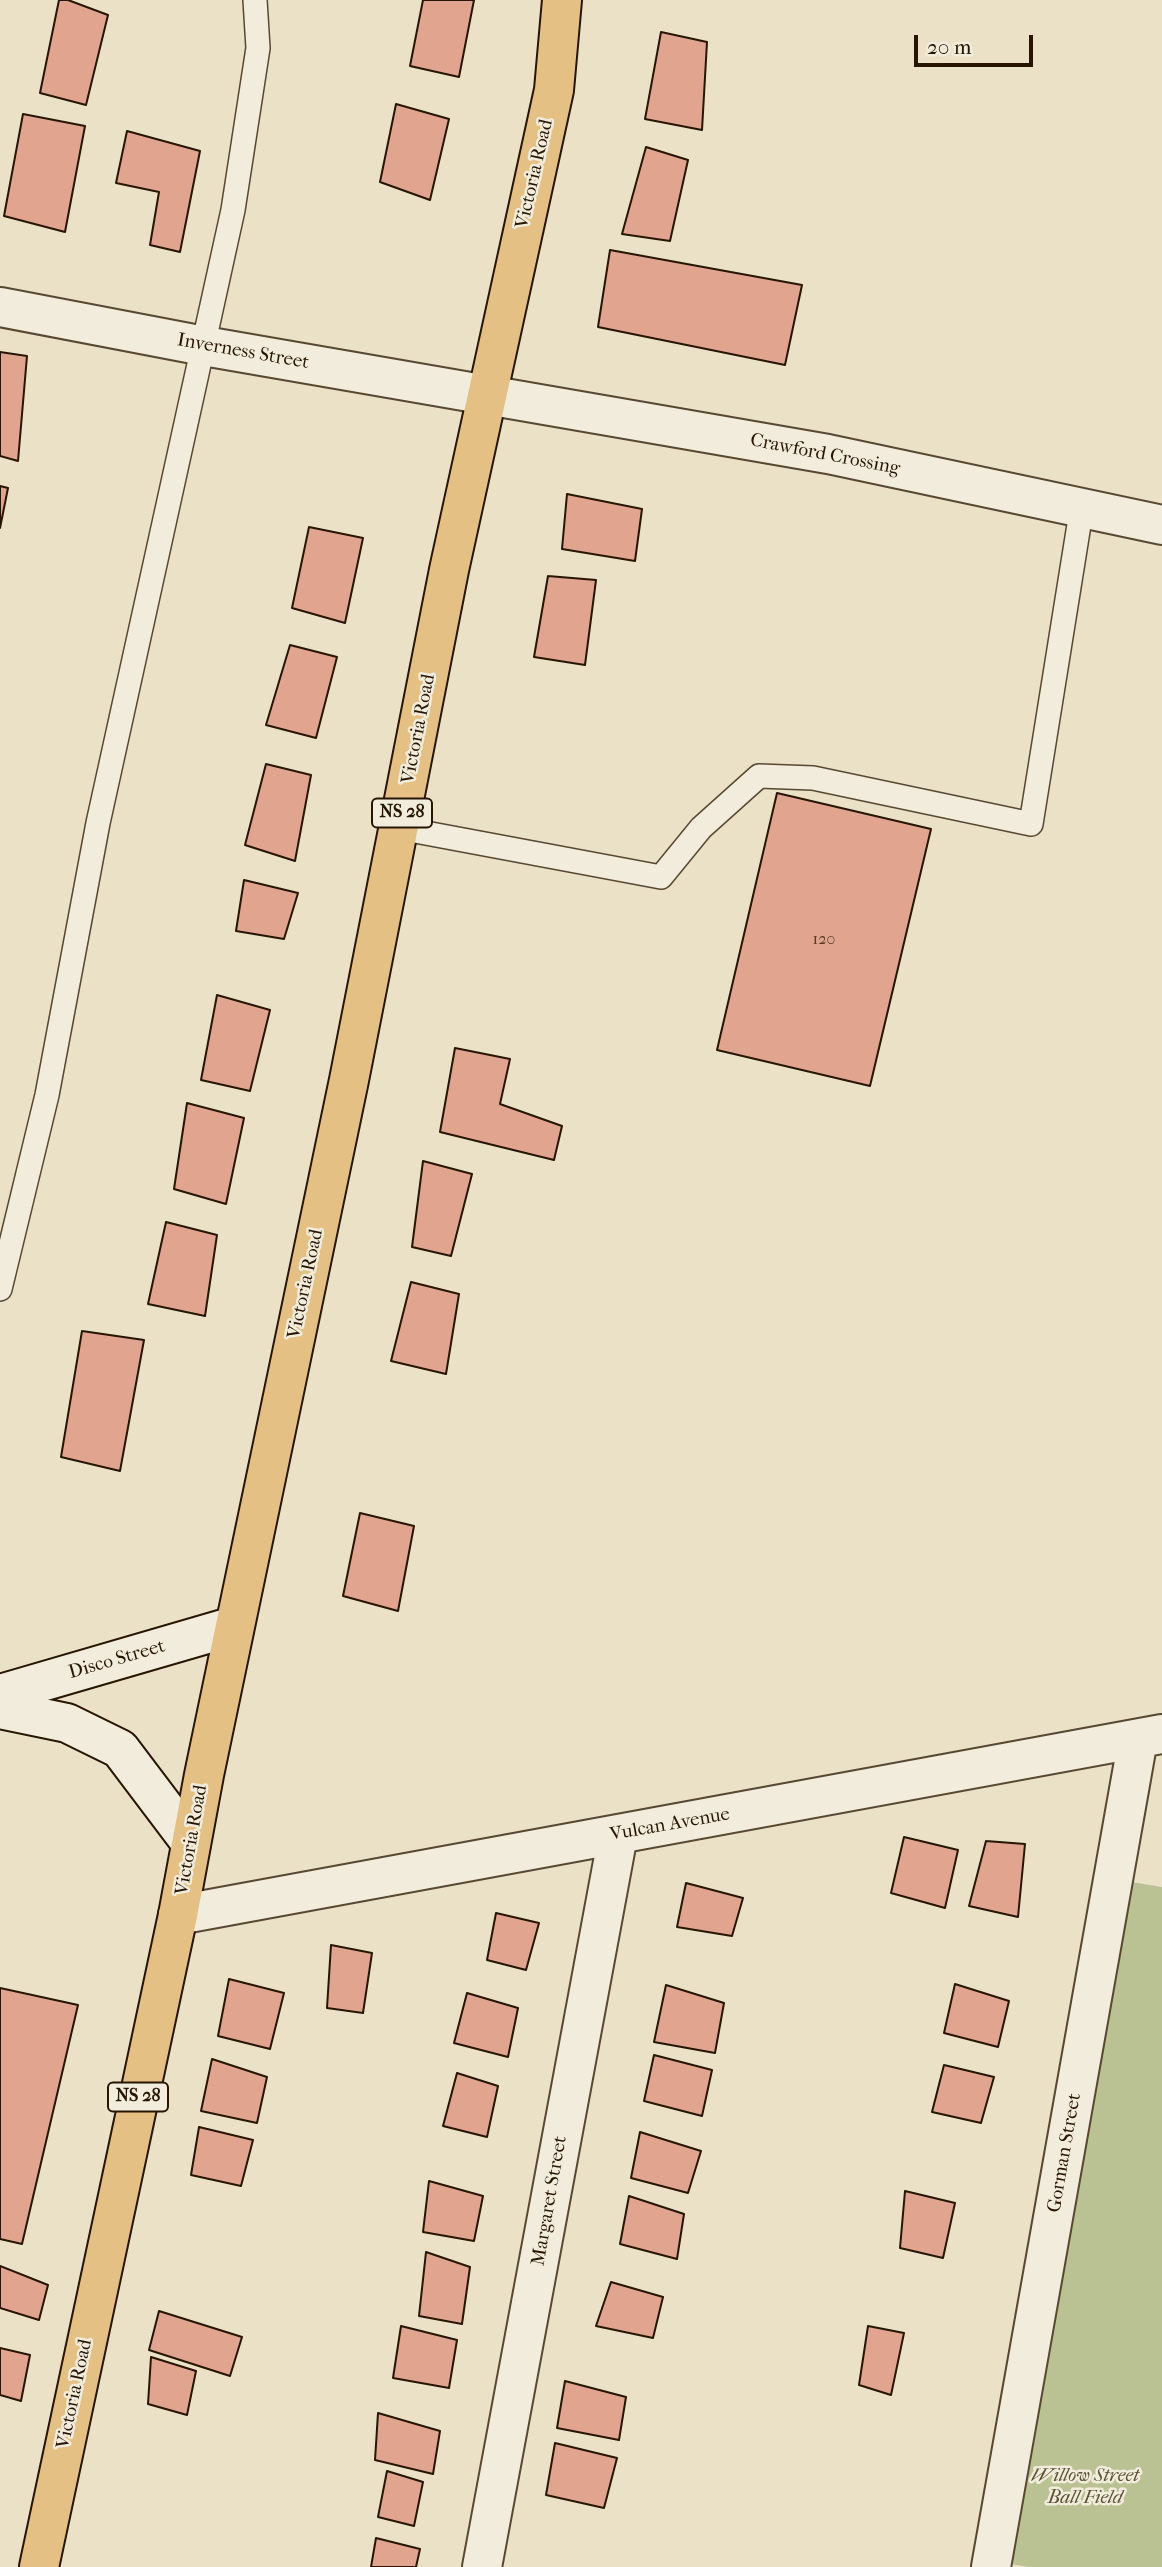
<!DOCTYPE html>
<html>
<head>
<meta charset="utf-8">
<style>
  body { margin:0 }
  #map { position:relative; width:1162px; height:2567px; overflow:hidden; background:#eae1c7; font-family:"IM FELL French Canon",serif }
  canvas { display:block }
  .scale { position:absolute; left:914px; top:35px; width:119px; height:32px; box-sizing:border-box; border:4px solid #271500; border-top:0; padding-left:9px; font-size:21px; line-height:24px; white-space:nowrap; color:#271500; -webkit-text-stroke:5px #f1ecdb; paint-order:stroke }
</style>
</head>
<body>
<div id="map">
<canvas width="1162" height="2567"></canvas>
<div class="scale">20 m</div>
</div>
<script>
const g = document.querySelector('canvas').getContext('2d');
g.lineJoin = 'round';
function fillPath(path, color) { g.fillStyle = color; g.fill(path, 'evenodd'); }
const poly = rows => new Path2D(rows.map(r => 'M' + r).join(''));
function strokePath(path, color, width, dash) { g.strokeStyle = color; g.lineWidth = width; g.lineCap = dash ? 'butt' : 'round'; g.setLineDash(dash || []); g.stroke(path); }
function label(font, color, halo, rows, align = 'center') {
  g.font = font + ' "IM FELL French Canon",serif'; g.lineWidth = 5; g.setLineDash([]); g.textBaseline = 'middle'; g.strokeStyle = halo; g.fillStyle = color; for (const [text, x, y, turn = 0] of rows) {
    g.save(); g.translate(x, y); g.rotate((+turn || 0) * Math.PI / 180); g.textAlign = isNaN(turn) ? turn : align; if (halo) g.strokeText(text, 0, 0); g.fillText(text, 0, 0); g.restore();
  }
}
fillPath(poly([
  [1113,1879,1162,1887,1162,2567,1029,2567,992,2561]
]), '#bac293');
const building = poly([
  [59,0,68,0,108,15,86,105,40,93,59,0],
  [423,0,474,0,459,77,410,66,423,0],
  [661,32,707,42,702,130,645,119,661,32],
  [396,104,449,119,430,200,380,182,396,104],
  [23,114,85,126,65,232,4,216,23,114],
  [127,131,200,151,180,252,150,245,159,192,116,183,127,131],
  [646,147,688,160,670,241,622,234,646,147],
  [610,250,802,285,785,365,598,327,610,250],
  [0,352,27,356,18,461,0,456,0,352],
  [0,486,8,488,0,528,0,486],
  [567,494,642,509,635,561,562,549,567,494],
  [309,527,363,538,345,623,292,608,309,527],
  [548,576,596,580,585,665,534,657,548,576],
  [290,645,337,657,316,738,266,725,290,645],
  [266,764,311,775,295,861,245,845,266,764],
  [777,793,931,829,870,1086,717,1050,777,793],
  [244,880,298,893,284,939,236,931,244,880],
  [217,995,270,1010,250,1091,201,1080,217,995],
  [455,1048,510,1059,500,1104,562,1126,554,1160,440,1132,455,1048],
  [187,1103,244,1118,226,1204,174,1189,187,1103],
  [423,1161,472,1174,451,1256,412,1247,423,1161],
  [166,1222,217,1235,205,1316,148,1304,166,1222],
  [411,1282,459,1294,446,1374,391,1361,411,1282],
  [82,1331,144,1340,120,1471,61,1457,82,1331],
  [360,1513,414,1526,398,1611,343,1596,360,1513],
  [904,1837,958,1850,945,1908,891,1893,904,1837],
  [986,1841,1025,1844,1018,1917,969,1906,986,1841],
  [686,1883,743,1898,732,1936,677,1927,686,1883],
  [496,1913,539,1923,526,1970,487,1960,496,1913],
  [331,1945,372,1953,363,2013,327,2008,331,1945],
  [229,1979,284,1993,270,2049,218,2036,229,1979],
  [955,1984,1009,2001,998,2047,944,2033,955,1984],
  [666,1985,724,2003,715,2053,654,2042,666,1985],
  [0,1988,78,2005,22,2244,0,2239,0,1988],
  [467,1993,518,2008,508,2057,454,2043,467,1993],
  [654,2055,712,2070,702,2116,644,2101,654,2055],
  [212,2059,267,2077,257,2123,201,2111,212,2059],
  [944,2065,994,2077,981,2123,932,2112,944,2065],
  [457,2073,498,2086,487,2137,443,2126,457,2073],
  [199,2127,253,2140,241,2186,191,2175,199,2127],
  [640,2132,701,2151,688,2193,631,2178,640,2132],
  [429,2181,483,2196,474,2241,423,2232,429,2181],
  [905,2191,955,2203,943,2258,900,2248,905,2191],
  [629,2196,684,2214,677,2259,620,2244,629,2196],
  [426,2252,470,2267,462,2324,419,2316,426,2252],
  [0,2266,48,2285,39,2320,0,2308,0,2266],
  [611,2282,663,2297,653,2338,596,2326,611,2282],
  [159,2311,242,2337,230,2376,149,2350,159,2311],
  [401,2326,457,2340,449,2388,393,2378,401,2326],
  [868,2326,904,2333,891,2395,859,2385,868,2326],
  [0,2348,30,2355,21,2401,0,2395,0,2348],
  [151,2357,196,2371,187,2415,148,2404,151,2357],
  [565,2381,626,2397,619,2440,557,2428,565,2381],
  [378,2413,440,2431,433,2474,375,2460,378,2413],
  [555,2443,617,2458,604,2508,546,2495,555,2443],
  [387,2471,423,2482,414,2526,378,2517,387,2471],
  [376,2538,420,2549,416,2567,371,2567,376,2538]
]);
fillPath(building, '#e0a48f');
strokePath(building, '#271500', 2);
const lane = poly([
  [399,828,661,877,701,828,759,776,813,778,1031,824,1082,506],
  [0,1289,47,1095,98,823,233,210,258,48,255,0]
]);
const street = poly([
  [0,307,204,346,828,454,1162,525],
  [178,1915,1162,1734],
  [482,2567,618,1835],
  [991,2567,1138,1739]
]);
const secondary = poly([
  [0,1694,234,1626],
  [0,1709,67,1723,120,1749,191,1843]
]);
const primary = poly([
  [39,2567,178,1915,204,1775,349,1080,449,570,554,90,562,0]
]);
strokePath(lane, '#584832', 26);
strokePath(street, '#584832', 42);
strokePath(secondary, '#271500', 42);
strokePath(primary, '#271500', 42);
strokePath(lane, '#f1ecdb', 23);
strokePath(street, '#f1ecdb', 38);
strokePath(secondary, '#f1ecdb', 38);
strokePath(primary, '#e5c084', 38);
label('16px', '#553924', null, [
  ["120",824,940]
]);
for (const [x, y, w] of [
  [402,813,60],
  [138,2097,60]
]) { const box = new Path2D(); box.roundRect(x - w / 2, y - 14.5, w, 29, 5); g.fillStyle = '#f1ecdb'; g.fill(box); strokePath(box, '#271500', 2); }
label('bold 18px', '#271500', null, [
  ["NS 28",402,813],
  ["NS 28",138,2097]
]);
label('19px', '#271500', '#f1ecdb', [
  ["Victoria Road",535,174,-77],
  ["Inverness Street",243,352,10],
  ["Crawford Crossing",825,455,11],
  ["Victoria Road",419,729,-79],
  ["Victoria Road",306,1284,-78],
  ["Disco Street",117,1660,-16],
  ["Vulcan Avenue",670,1825,-10],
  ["Victoria Road",192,1840,-80],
  ["Gorman Street",1065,2153,-80],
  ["Margaret Street",550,2201,-80],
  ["Victoria Road",75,2394,-78]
]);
label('italic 19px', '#5a5233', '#f1ecdb', [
  ["Willow Street",1085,2476],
  ["Ball Field",1085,2498]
]);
</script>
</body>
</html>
